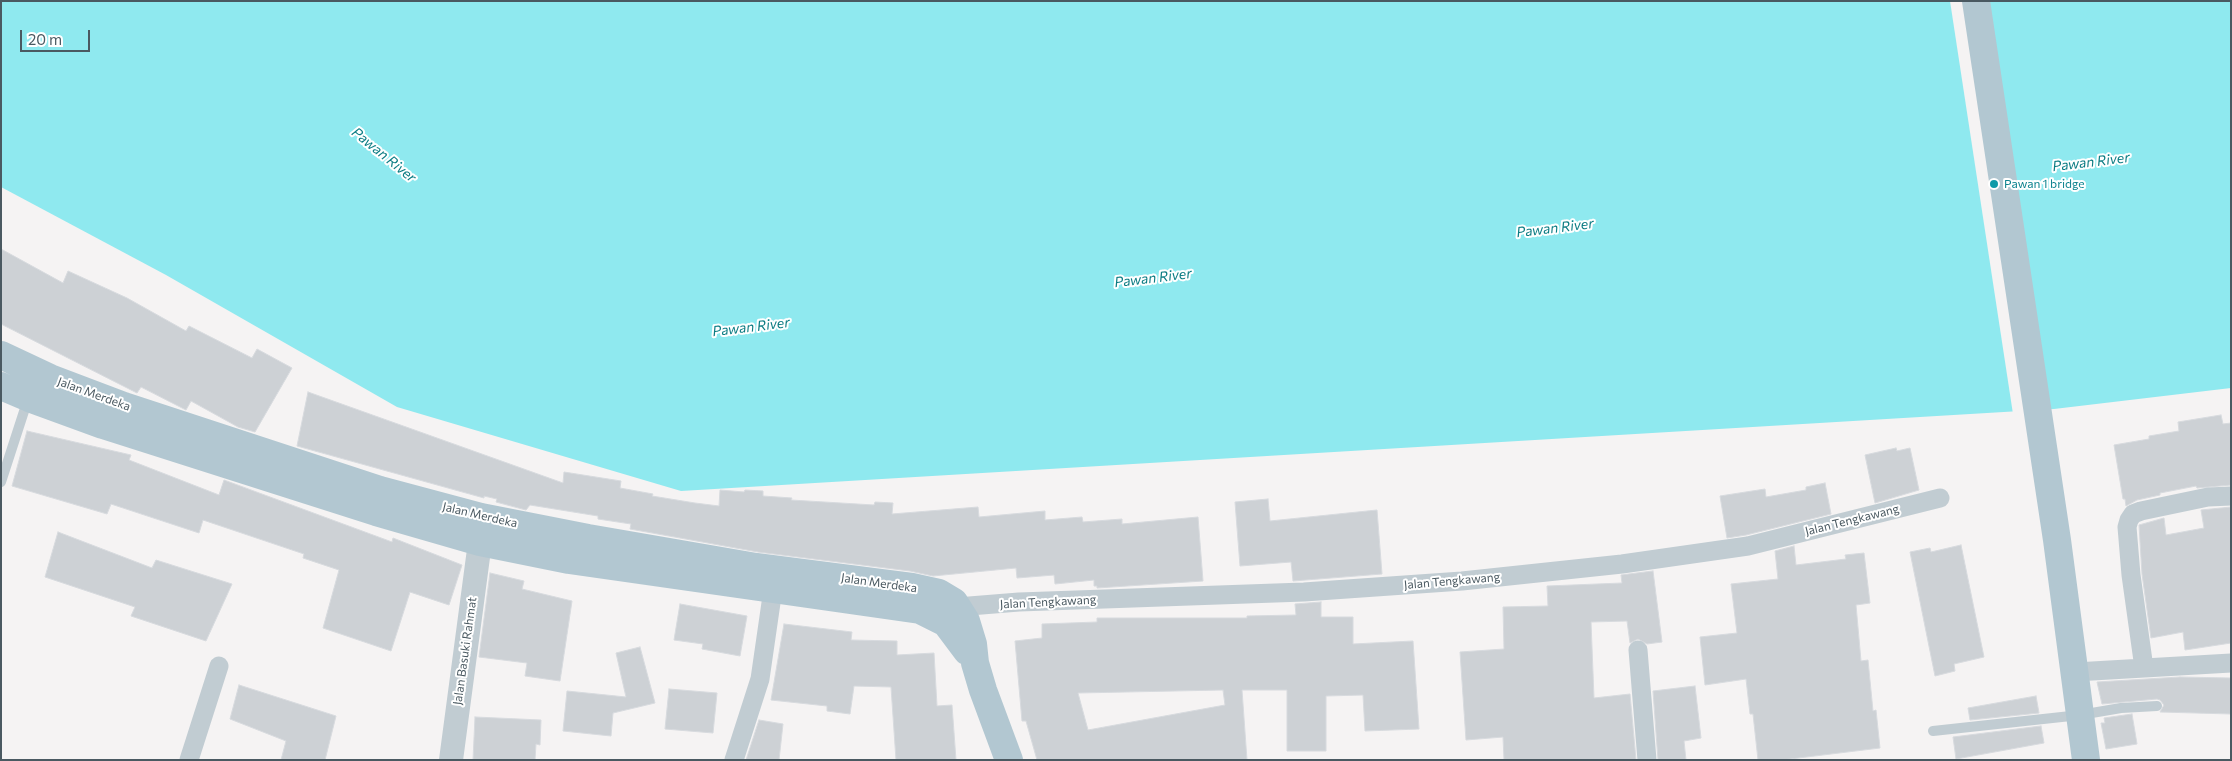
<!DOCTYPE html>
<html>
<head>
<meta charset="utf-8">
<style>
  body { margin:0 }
  #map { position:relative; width:2232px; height:761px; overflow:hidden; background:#f5f3f3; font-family:Commissioner,sans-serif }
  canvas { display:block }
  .frame { position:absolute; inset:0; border:2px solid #4a5961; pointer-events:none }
  .scale { position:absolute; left:20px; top:30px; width:70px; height:22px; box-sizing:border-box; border:2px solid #4a5961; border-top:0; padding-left:6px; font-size:15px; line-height:18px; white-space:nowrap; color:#4a5961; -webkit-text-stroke:4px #fff; paint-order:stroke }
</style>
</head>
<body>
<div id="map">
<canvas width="2232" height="761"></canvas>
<div class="frame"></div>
<div class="scale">20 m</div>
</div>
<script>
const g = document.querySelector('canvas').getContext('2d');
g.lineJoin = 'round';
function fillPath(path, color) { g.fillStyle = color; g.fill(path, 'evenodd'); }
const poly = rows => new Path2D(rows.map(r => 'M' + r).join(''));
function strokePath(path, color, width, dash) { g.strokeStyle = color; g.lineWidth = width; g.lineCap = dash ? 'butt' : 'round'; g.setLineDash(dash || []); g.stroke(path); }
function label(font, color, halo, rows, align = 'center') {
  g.font = font + ' Commissioner,sans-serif'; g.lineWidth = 4; g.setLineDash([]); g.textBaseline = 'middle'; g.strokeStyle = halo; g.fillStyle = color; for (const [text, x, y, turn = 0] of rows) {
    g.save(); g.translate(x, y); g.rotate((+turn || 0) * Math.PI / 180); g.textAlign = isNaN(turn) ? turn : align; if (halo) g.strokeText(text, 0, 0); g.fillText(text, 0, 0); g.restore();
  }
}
fillPath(poly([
  [1,1,2231,1,2231,388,2054,409,681,491,397,407,166,275,1,187]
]), '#8fe9ef');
fillPath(poly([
  [1950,1,1985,1,2048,412,2013,414]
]), '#f5f3f3');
const building = poly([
  [1,249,63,283,68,271,127,298,186,331,189,326,252,358,257,349,292,368,255,432,238,427,191,401,186,410,141,387,137,393,1,324,1,249],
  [308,392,563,483,564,472,621,481,620,488,653,494,652,496,695,503,719,506,720,490,744,492,745,490,763,491,763,496,792,498,791,500,874,505,875,502,893,503,892,514,978,507,979,517,1045,511,1045,520,1082,517,1083,522,1122,519,1122,524,1198,517,1203,581,1097,588,1097,586,1094,586,1094,580,1055,584,1054,575,1017,578,1016,568,933,576,910,571,758,552,630,529,631,524,598,519,598,516,530,505,526,510,496,502,497,499,484,496,484,498,297,446,308,392],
  [2221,415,2223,424,2231,423,2231,485,2197,488,2196,486,2160,493,2160,495,2137,500,2126,506,2125,499,2123,499,2114,445,2149,439,2149,436,2179,431,2178,422,2221,415],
  [27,431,131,455,129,460,219,495,224,480,392,542,393,538,462,565,449,605,410,592,391,651,323,628,339,570,303,558,304,554,203,520,199,533,111,504,107,514,12,486,27,431],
  [1896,448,1897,451,1910,448,1919,490,1875,503,1865,455,1896,448],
  [1825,483,1831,514,1746,535,1727,538,1720,496,1765,489,1766,497,1806,490,1806,487,1825,483],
  [1268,499,1270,521,1377,510,1382,574,1293,581,1291,562,1240,566,1235,502,1268,499],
  [2231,507,2231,643,2185,650,2183,632,2151,638,2142,574,2139,525,2164,518,2166,535,2204,528,2201,510,2231,507],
  [58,532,152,568,156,560,232,584,206,641,131,616,135,607,45,577,58,532],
  [1961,545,1984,657,1954,664,1955,671,1935,676,1910,552,1930,548,1931,552,1961,545],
  [1794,546,1796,565,1846,559,1845,555,1864,553,1870,603,1856,605,1861,661,1868,660,1873,711,1876,710,1880,748,1782,760,1758,760,1753,714,1750,714,1746,679,1705,685,1700,637,1737,633,1731,584,1778,579,1775,551,1794,546],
  [1653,571,1662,642,1647,644,1638,639,1630,643,1627,621,1591,622,1594,698,1630,694,1636,760,1504,760,1503,737,1466,740,1460,652,1504,649,1503,607,1548,606,1547,586,1622,583,1621,575,1653,571],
  [490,573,524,581,522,589,572,601,560,681,525,676,527,663,479,657,490,573],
  [1321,602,1321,617,1353,617,1353,644,1413,641,1419,729,1365,731,1363,695,1326,696,1326,751,1287,751,1287,690,1242,690,1247,760,1037,760,1026,721,1022,721,1015,641,1042,638,1042,624,1097,622,1097,618,1247,618,1247,616,1296,615,1295,604,1321,602],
  [1223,690,1225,705,1088,730,1078,693,1223,690],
  [680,604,747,616,740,656,702,649,703,644,674,640,680,604],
  [784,624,852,632,851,640,897,641,897,655,934,653,937,706,952,705,956,760,896,760,891,687,854,686,850,714,827,711,827,706,771,700,784,624],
  [640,647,655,703,613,713,611,736,563,731,567,691,626,697,616,653,640,647],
  [2180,677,2231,678,2231,714,2160,712,2164,705,2160,700,2157,699,2102,704,2097,682,2180,677],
  [239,685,336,716,325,760,281,760,286,741,230,719,239,685],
  [1695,686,1701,738,1684,741,1686,760,1658,760,1653,691,1695,686],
  [669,689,717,693,713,733,665,729,669,689],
  [2036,696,2039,713,1970,720,1968,708,2036,696],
  [2132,714,2137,744,2106,749,2101,723,2105,723,2104,718,2132,714],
  [475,717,541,720,540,745,536,744,535,760,473,760,475,717],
  [759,720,783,724,779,760,746,760,759,720],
  [2041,726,2044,743,1956,759,1953,737,2041,726]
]);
fillPath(building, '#cdd1d5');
strokePath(building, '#d7dade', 1);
strokePath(poly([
  [1,482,28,399],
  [1933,731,2080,715,2121,708,2157,706]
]), '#c1ccd2', 10);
strokePath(poly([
  [957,607,1019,602,1304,592,1462,581,1622,564,1748,546,1940,498],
  [1638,650,1647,760],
  [2144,668,2131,575,2127,527,2129,520,2133,514,2141,511,2208,497,2231,496],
  [2075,672,2231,663],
  [189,760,219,666],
  [734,760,760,679,773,589]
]), '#c1ccd2', 19);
strokePath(poly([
  [451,760,480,542]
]), '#c1ccd2', 24);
strokePath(poly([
  [1976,1,2057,540,2086,760],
  [1,355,50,378,124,406,380,490,481,517,588,538,756,567,912,587,939,593,954,602,966,621,973,644,975,663,983,690,1009,760],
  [1,386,29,398,103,425,376,512,480,542,569,560,920,610,946,623,967,651]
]), '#b2c7d1', 28);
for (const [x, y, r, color] of [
  [1994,184,5,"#0f9aa8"]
]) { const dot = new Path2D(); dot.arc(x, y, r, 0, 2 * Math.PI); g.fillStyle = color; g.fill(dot); strokePath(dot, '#fff', 2); }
label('12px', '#0d838f', '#fff', [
  ["Pawan 1 bridge",2004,184]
], 'left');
label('12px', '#4a5961', '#fff', [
  ["Jalan Merdeka",94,394,20],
  ["Jalan Merdeka",480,515,13],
  ["Jalan Tengkawang",1852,520,-14],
  ["Jalan Tengkawang",1452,581,-5],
  ["Jalan Merdeka",879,583,8],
  ["Jalan Tengkawang",1048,602,-3],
  ["Jalan Basuki Rahmat",465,651,-82]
]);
label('italic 14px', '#0b7c83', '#fff', [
  ["Pawan River",384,155,39],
  ["Pawan River",2091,162,-7],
  ["Pawan River",1555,228,-7],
  ["Pawan River",1153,278,-7],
  ["Pawan River",751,327,-7]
]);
</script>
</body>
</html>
